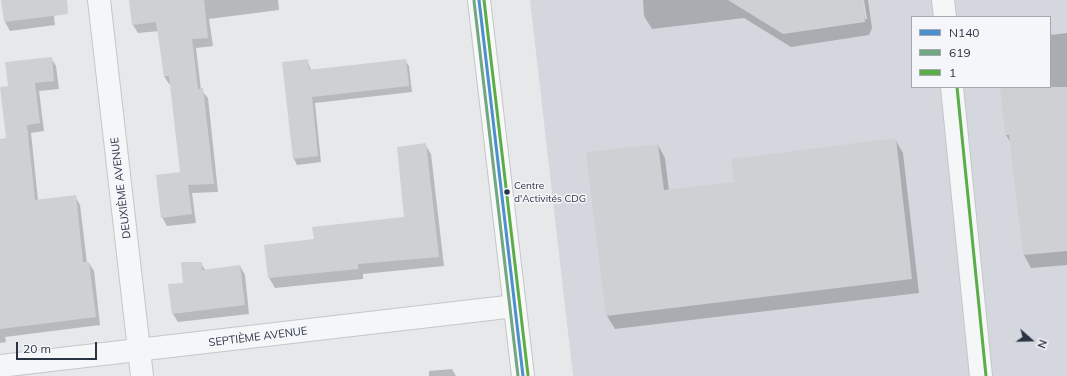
<!DOCTYPE html>
<html>
<head>
<meta charset="utf-8">
<style>
  body { margin:0 }
  #map { position:relative; width:1067px; height:376px; overflow:hidden; background:#e6e8ea; font-family:Mulish,sans-serif }
  canvas { display:block }
  .legend { position:absolute; left:911px; top:16px; width:140px; height:72px; box-sizing:border-box; background:#f4f6f9; border:1px solid #a4a8b1; margin:0; padding:5px 7px; list-style:none; font-size:12px; color:#2b3445 }
  .legend li { display:flex; align-items:center; gap:8px; height:20px }
  .legend b { width:20px; border:1px solid #a4a8b1 }
  .north { position:absolute; left:1011px; top:320px; width:40px; height:40px; -webkit-text-stroke:3px #f4f6f9; paint-order:stroke; rotate:110deg; font-size:11px; font-weight:700; line-height:16px; text-align:center; color:#2b3445 }
  .north::after { content:''; display:block; margin:auto; width:14px; height:18px; background:#2b3445; clip-path:polygon(50% 0,100% 100%,50% 72%,0 100%) }
  .scale { position:absolute; left:16px; top:342px; width:81px; height:18px; box-sizing:border-box; border:2px solid #2b3445; border-top:0; padding-left:5px; font-size:12px; line-height:14px; white-space:nowrap; color:#2b3445; -webkit-text-stroke:3px #f4f6f9; paint-order:stroke }
</style>
</head>
<body>
<div id="map">
<canvas width="1067" height="376"></canvas>
<ul class="legend">
<li><b style="height:5px;background:#4d90cd"></b>N140</li>
<li><b style="height:5px;background:#71a782"></b>619</li>
<li><b style="height:5px;background:#5bae47"></b>1</li>
</ul>
<div class="north">N</div>
<div class="scale">20 m</div>
</div>
<script>
const g = document.querySelector('canvas').getContext('2d');
g.lineJoin = 'round';
function fillPath(path, color) { g.fillStyle = color; g.fill(path, 'evenodd'); }
const poly = rows => new Path2D(rows.map(r => 'M' + r).join(''));
function strokePath(path, color, width, dash) { g.strokeStyle = color; g.lineWidth = width; g.lineCap = dash ? 'butt' : 'round'; g.setLineDash(dash || []); g.stroke(path); }
function label(font, color, halo, rows, align = 'center') {
  g.font = font + ' Mulish,sans-serif'; g.lineWidth = 3; g.setLineDash([]); g.textBaseline = 'middle'; g.strokeStyle = halo; g.fillStyle = color; for (const [text, x, y, turn = 0] of rows) {
    g.save(); g.translate(x, y); g.rotate((+turn || 0) * Math.PI / 180); g.textAlign = isNaN(turn) ? turn : align; if (halo) g.strokeText(text, 0, 0); g.fillText(text, 0, 0); g.restore();
  }
}
fillPath(poly([
  [530,0,1067,0,1067,376,573,376],
  [912,17,1050,17,1050,87,912,87]
]), '#d4d7dd');
fillPath(poly([
  [2,0,52,0,55,25,10,31,5,22],
  [130,0,278,0,279,10,209,19,213,46,196,48,201,90,208,98,218,192,192,193,196,223,167,226,162,217,182,173,171,84,169,84,164,76,159,31,138,33,133,25],
  [643,0,862,0,865,19,867,19,864,0,868,0,872,28,869,35,791,47,744,18,652,29,644,16],
  [1067,33,1067,265,1031,268,1024,255,1011,143,1006,135,1001,87,1050,87,1050,35],
  [51,58,56,66,59,89,39,91,44,131,31,133,38,200,75,196,80,205,87,263,89,263,94,271,100,325,5,337,6,342,0,343,0,140,7,139,9,87],
  [307,60,311,70,405,60,409,66,412,92,315,103,321,162,297,165,294,159,283,63],
  [895,139,903,153,919,293,615,329,607,316,658,145,665,158,669,191,735,183],
  [425,144,431,154,444,266,363,274,363,279,275,288,269,278,265,245,315,240,405,218],
  [201,263,205,270,240,266,245,275,249,314,178,322,173,314,184,284],
  [452,369,456,376,429,376,429,371]
]), '#0003');
fillPath(poly([
  [1,0,67,0,68,14,4,22],
  [129,0,204,0,208,38,192,39,198,89,203,88,214,184,188,185,192,214,161,218,156,175,180,172,169,76,164,76,156,22,132,25],
  [728,0,863,0,865,22,783,34],
  [52,57,54,81,35,83,40,123,27,125,35,200,76,195,83,262,89,262,96,317,0,329,0,139,6,138,0,87,8,86,5,62],
  [308,59,309,70,406,59,409,86,312,97,318,156,293,159,282,62],
  [1000,87,1067,87,1067,251,1023,255,1009,135,1005,135],
  [896,138,912,279,606,316,586,152,658,144,664,190,734,182,731,159],
  [426,143,439,257,358,264,358,269,268,278,264,245,314,239,312,227,404,217,397,147],
  [181,262,202,262,202,270,240,265,245,305,172,314,168,284,183,283]
]), '#ced0d3');
const minor = poly([
  [99,0,142,376],
  [943,0,945,17],
  [952,87,981,376],
  [0,366,515,306]
]);
const secondary = poly([
  [479,0,523,376]
]);
strokePath(minor, '#c4c6c8', 24);
strokePath(secondary, '#c4c6c8', 24);
strokePath(minor, '#f5f6f7', 22);
strokePath(secondary, '#f8f8f8', 22);
strokePath(poly([
  [479,0,523,376]
]), '#4d90cd', 3);
strokePath(poly([
  [474,1,518,376]
]), '#71a782', 3);
strokePath(poly([
  [484,0,528,375],
  [957,87,986,376]
]), '#5bae47', 3);
for (const [x, y, r, color] of [
  [507,192,3.5,"#2b3445"]
]) { const dot = new Path2D(); dot.arc(x, y, r, 0, 2 * Math.PI); g.fillStyle = color; g.fill(dot); strokePath(dot, '#f4f6f9', 1.5); }
label('10px', '#2b3445', '#f4f6f9', [
  ["Centre",514,186],
  ["d'Activités CDG",514,199]
], 'left');
label('11px', '#2b3445', '#f4f6f9', [
  ["DEUXIÈME AVENUE",121,188,-97],
  ["SEPTIÈME AVENUE",258,337,-7]
]);
</script>
</body>
</html>
